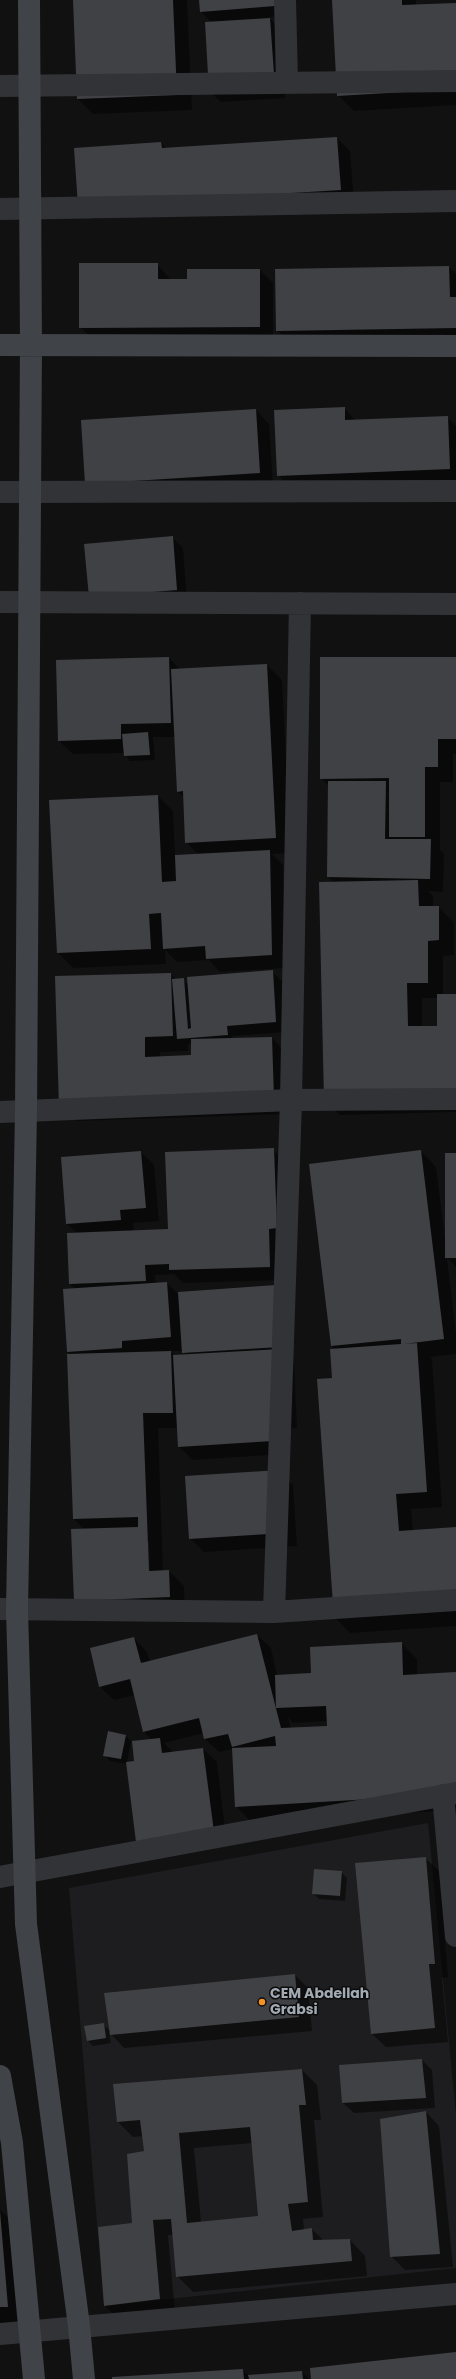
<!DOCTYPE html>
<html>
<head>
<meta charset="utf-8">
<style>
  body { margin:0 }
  canvas { display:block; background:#111112 }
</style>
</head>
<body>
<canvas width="456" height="2379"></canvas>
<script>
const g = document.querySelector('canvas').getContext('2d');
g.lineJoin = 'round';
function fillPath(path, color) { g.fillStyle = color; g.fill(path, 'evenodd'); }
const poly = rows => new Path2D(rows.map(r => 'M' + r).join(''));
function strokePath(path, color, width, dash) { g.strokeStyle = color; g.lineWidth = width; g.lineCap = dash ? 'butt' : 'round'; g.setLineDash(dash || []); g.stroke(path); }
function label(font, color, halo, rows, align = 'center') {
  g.font = font + ' Poppins,sans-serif'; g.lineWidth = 3; g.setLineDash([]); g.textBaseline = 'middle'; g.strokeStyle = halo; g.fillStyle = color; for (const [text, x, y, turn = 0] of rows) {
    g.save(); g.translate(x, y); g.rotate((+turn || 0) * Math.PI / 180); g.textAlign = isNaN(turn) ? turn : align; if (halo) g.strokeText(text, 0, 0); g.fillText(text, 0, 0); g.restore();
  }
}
fillPath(poly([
  [428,1823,456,2115,456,2268,104,2306,69,1888]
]), '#1d1d1f');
fillPath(poly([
  [74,0,187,0,192,110,93,114,78,99],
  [200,0,284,0,285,16,269,17,280,29,285,98,221,102,210,92,211,22,201,12],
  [333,0,416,0,416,6,456,4,456,105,354,111,338,95],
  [337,138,350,151,354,203,93,219,79,206,161,143,166,148],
  [157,264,171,280,188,280,260,270,273,283,273,340,94,341,80,327],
  [449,267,456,274,456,343,292,346,277,330],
  [344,408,356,421,447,417,456,426,456,483,291,489,278,475],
  [256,410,269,424,273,486,99,497],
  [172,537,183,548,187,600,100,607],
  [169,658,180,669,267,665,282,680,291,853,272,854,283,865,285,968,220,972,209,960,177,962,165,950,166,964,73,968,58,953,158,796,173,811,175,856,199,855,186,842,184,797,178,792,176,737,153,737,155,760,130,761,124,753,73,754,59,741],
  [456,658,456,754,453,754,453,782,440,782,440,850,444,854,443,892,428,891,433,896,433,907,438,907,454,922,454,955,443,956,443,995,456,995,456,1112,340,1115,325,1100,333,882,328,877,329,786,321,778],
  [422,998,438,998,438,1027,422,1027],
  [272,972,283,982,286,1032,232,1036,233,1039,272,1038,287,1053,289,1114,76,1121,60,1105,170,974,177,980,183,980,188,985],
  [192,1043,192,1056,160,1057,160,1052,188,1051,188,1044],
  [273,1150,287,1163,283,1280,183,1283,174,1274,155,1275,156,1284,167,1283,180,1296,276,1286,291,1360,294,1363,297,1428,283,1429,285,1454,193,1460,179,1447,178,1428,158,1428,163,1571,169,1571,184,1586,185,1612,90,1616,85,1530,74,1519,68,1355,71,1355,68,1352,64,1290,75,1289,70,1284,77,1233,67,1224,62,1158,141,1152,154,1165,159,1221,133,1223,134,1231,169,1230],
  [170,1351,183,1351,186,1355,175,1356],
  [147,1542,149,1542,150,1576,148,1576],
  [421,1151,436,1167,445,1238,456,1154,456,1267,447,1258,456,1334,456,1354,430,1357,432,1359,442,1507,411,1509,413,1531,456,1528,456,1626,350,1633,335,1618,333,1379,336,1349,332,1346],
  [279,1471,293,1485,297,1546,204,1552,190,1538],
  [257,1635,271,1648,277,1675,312,1674,401,1643,417,1659,417,1675,456,1673,456,1810,251,1822,236,1806,233,1749,219,1752,205,1739,204,1733,164,1743,174,1753,203,1749,217,1762,227,1846,127,1764,110,1761,104,1755,126,1736,131,1741,127,1763,136,1762,152,1740,144,1732,135,1695,114,1700,100,1687,134,1638,147,1652,150,1661],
  [288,1718,293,1723,328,1721,328,1727,291,1729],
  [425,1858,439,1871,448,1977,442,1978,448,2042,386,2047,372,2034],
  [341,1872,347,1878,345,1901,319,1899,313,1893],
  [295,1975,308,1988,312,2031,124,2048,109,2032,111,2043,93,2046,88,2041,103,2024,110,2031],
  [422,2060,432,2070,435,2108,354,2113,343,2103],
  [302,2070,317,2085,321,2120,314,2120,323,2217,303,2219,304,2230,312,2229,324,2241,350,2240,365,2256,367,2276,193,2292,177,2276,174,2235,168,2235,175,2314,121,2321,105,2306,133,2224,145,2152,143,2136,133,2137,118,2122],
  [252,2143,259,2217,201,2222,194,2148],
  [426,2112,439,2126,453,2267,405,2270,391,2256],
  [0,2210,16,2225,23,2322,0,2324],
  [243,2370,249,2376,302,2372,309,2379,113,2379]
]), '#0007');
fillPath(poly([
  [73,0,173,0,177,95,77,99],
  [199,0,275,0,275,6,200,12],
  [332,0,402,0,402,5,456,3,456,89,337,96],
  [270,18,275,88,209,92,205,22],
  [337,137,341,190,78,206,74,148,161,142,162,148],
  [79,263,158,263,158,279,187,279,187,269,260,269,260,327,79,328],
  [449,266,450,297,456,297,456,328,276,331,275,269],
  [345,407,345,420,448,416,450,469,277,476,274,410],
  [256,409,260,473,85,484,81,420],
  [173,536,177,590,89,597,84,544],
  [169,657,171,723,121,724,121,739,58,741,56,660],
  [320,657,456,657,456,739,438,739,438,767,425,767,425,837,389,837,389,778,320,779],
  [267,664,276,838,185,843,183,791,177,792,171,669],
  [148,732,150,755,124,756,122,734],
  [328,781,386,781,385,839,431,839,430,879,327,877],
  [158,795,162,882,176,881,175,855,270,850,272,955,206,959,205,946,163,949,161,913,149,914,151,949,57,953,49,800],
  [418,880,419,906,439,906,439,940,428,941,428,983,407,983,408,1026,437,1026,437,994,456,994,456,1097,324,1100,319,882],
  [273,970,276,1022,227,1026,228,1035,177,1039,172,979,184,978,188,1029,191,1028,187,977],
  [171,973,173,1036,145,1037,145,1057,191,1055,191,1039,272,1037,274,1099,59,1106,55,976],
  [274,1148,277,1228,269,1229,270,1267,169,1270,169,1264,145,1265,146,1281,69,1284,67,1233,168,1229,165,1152],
  [421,1150,444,1339,404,1344,417,1343,427,1492,396,1494,399,1531,456,1527,456,1610,334,1618,317,1379,332,1378,330,1349,401,1344,401,1339,331,1346,309,1164],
  [141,1151,146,1208,120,1210,121,1220,66,1224,61,1157],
  [445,1153,456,1153,456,1258,445,1258],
  [167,1282,171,1337,122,1341,122,1348,67,1352,63,1289],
  [276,1285,280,1347,182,1353,178,1292],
  [281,1349,272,1441,178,1447,173,1355],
  [171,1351,173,1413,143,1413,149,1571,169,1570,170,1597,74,1601,71,1529,138,1527,138,1517,73,1519,67,1354],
  [280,1470,284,1533,189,1539,185,1476],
  [257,1634,281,1728,327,1726,326,1706,276,1708,275,1675,311,1673,310,1647,402,1642,403,1675,456,1672,456,1794,235,1807,232,1748,276,1746,275,1736,232,1747,228,1734,204,1739,199,1718,143,1732,130,1679,99,1687,90,1648,134,1637,141,1663],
  [108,1731,126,1735,121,1759,103,1756],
  [160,1738,162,1753,203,1748,214,1832,136,1842,126,1762,134,1761,132,1741],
  [426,1857,435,1964,429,1964,435,2028,371,2034,355,1863],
  [314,1869,342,1871,340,1896,312,1894],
  [295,1974,299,2017,110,2035,104,1993],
  [104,2023,106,2038,87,2041,84,2026],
  [422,2059,426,2098,342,2103,339,2065],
  [302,2069,306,2105,299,2105,308,2202,288,2204,292,2231,312,2228,313,2240,350,2239,352,2261,176,2277,171,2219,153,2220,160,2299,104,2306,98,2227,132,2223,127,2154,144,2151,140,2120,117,2122,113,2084],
  [250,2127,258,2216,187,2223,179,2133],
  [426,2111,440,2254,390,2257,380,2119],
  [0,2211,8,2307,0,2307],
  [456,2352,456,2379,311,2379,310,2368],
  [243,2369,244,2379,112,2379,112,2377],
  [302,2371,303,2379,249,2379,248,2375]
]), '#404145');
strokePath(poly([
  [285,0,287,82],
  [0,86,456,81],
  [0,209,456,201],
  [0,492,456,491],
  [0,602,456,604],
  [0,1112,291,1100,456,1099],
  [0,1609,274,1612,456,1600],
  [274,1612,291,1100,300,603],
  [443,1795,456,1936],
  [0,1877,456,1793],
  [0,2334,456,2294]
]), '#323337', 22);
strokePath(poly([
  [29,0,31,345,26,1111,17,1610,26,1924,79,2326,84,2379],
  [0,345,456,346],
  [0,2076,12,2143,34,2379]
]), '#404347', 22);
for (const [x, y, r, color] of [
  [262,2002,4,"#f59226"]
]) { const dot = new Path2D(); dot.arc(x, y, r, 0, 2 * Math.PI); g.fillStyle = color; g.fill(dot); strokePath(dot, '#0c0c0d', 1.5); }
label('bold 14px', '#a2aab3', '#0c0c0d', [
  ["CEM Abdellah",270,1994],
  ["Grabsi",270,2010]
], 'left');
</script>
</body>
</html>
